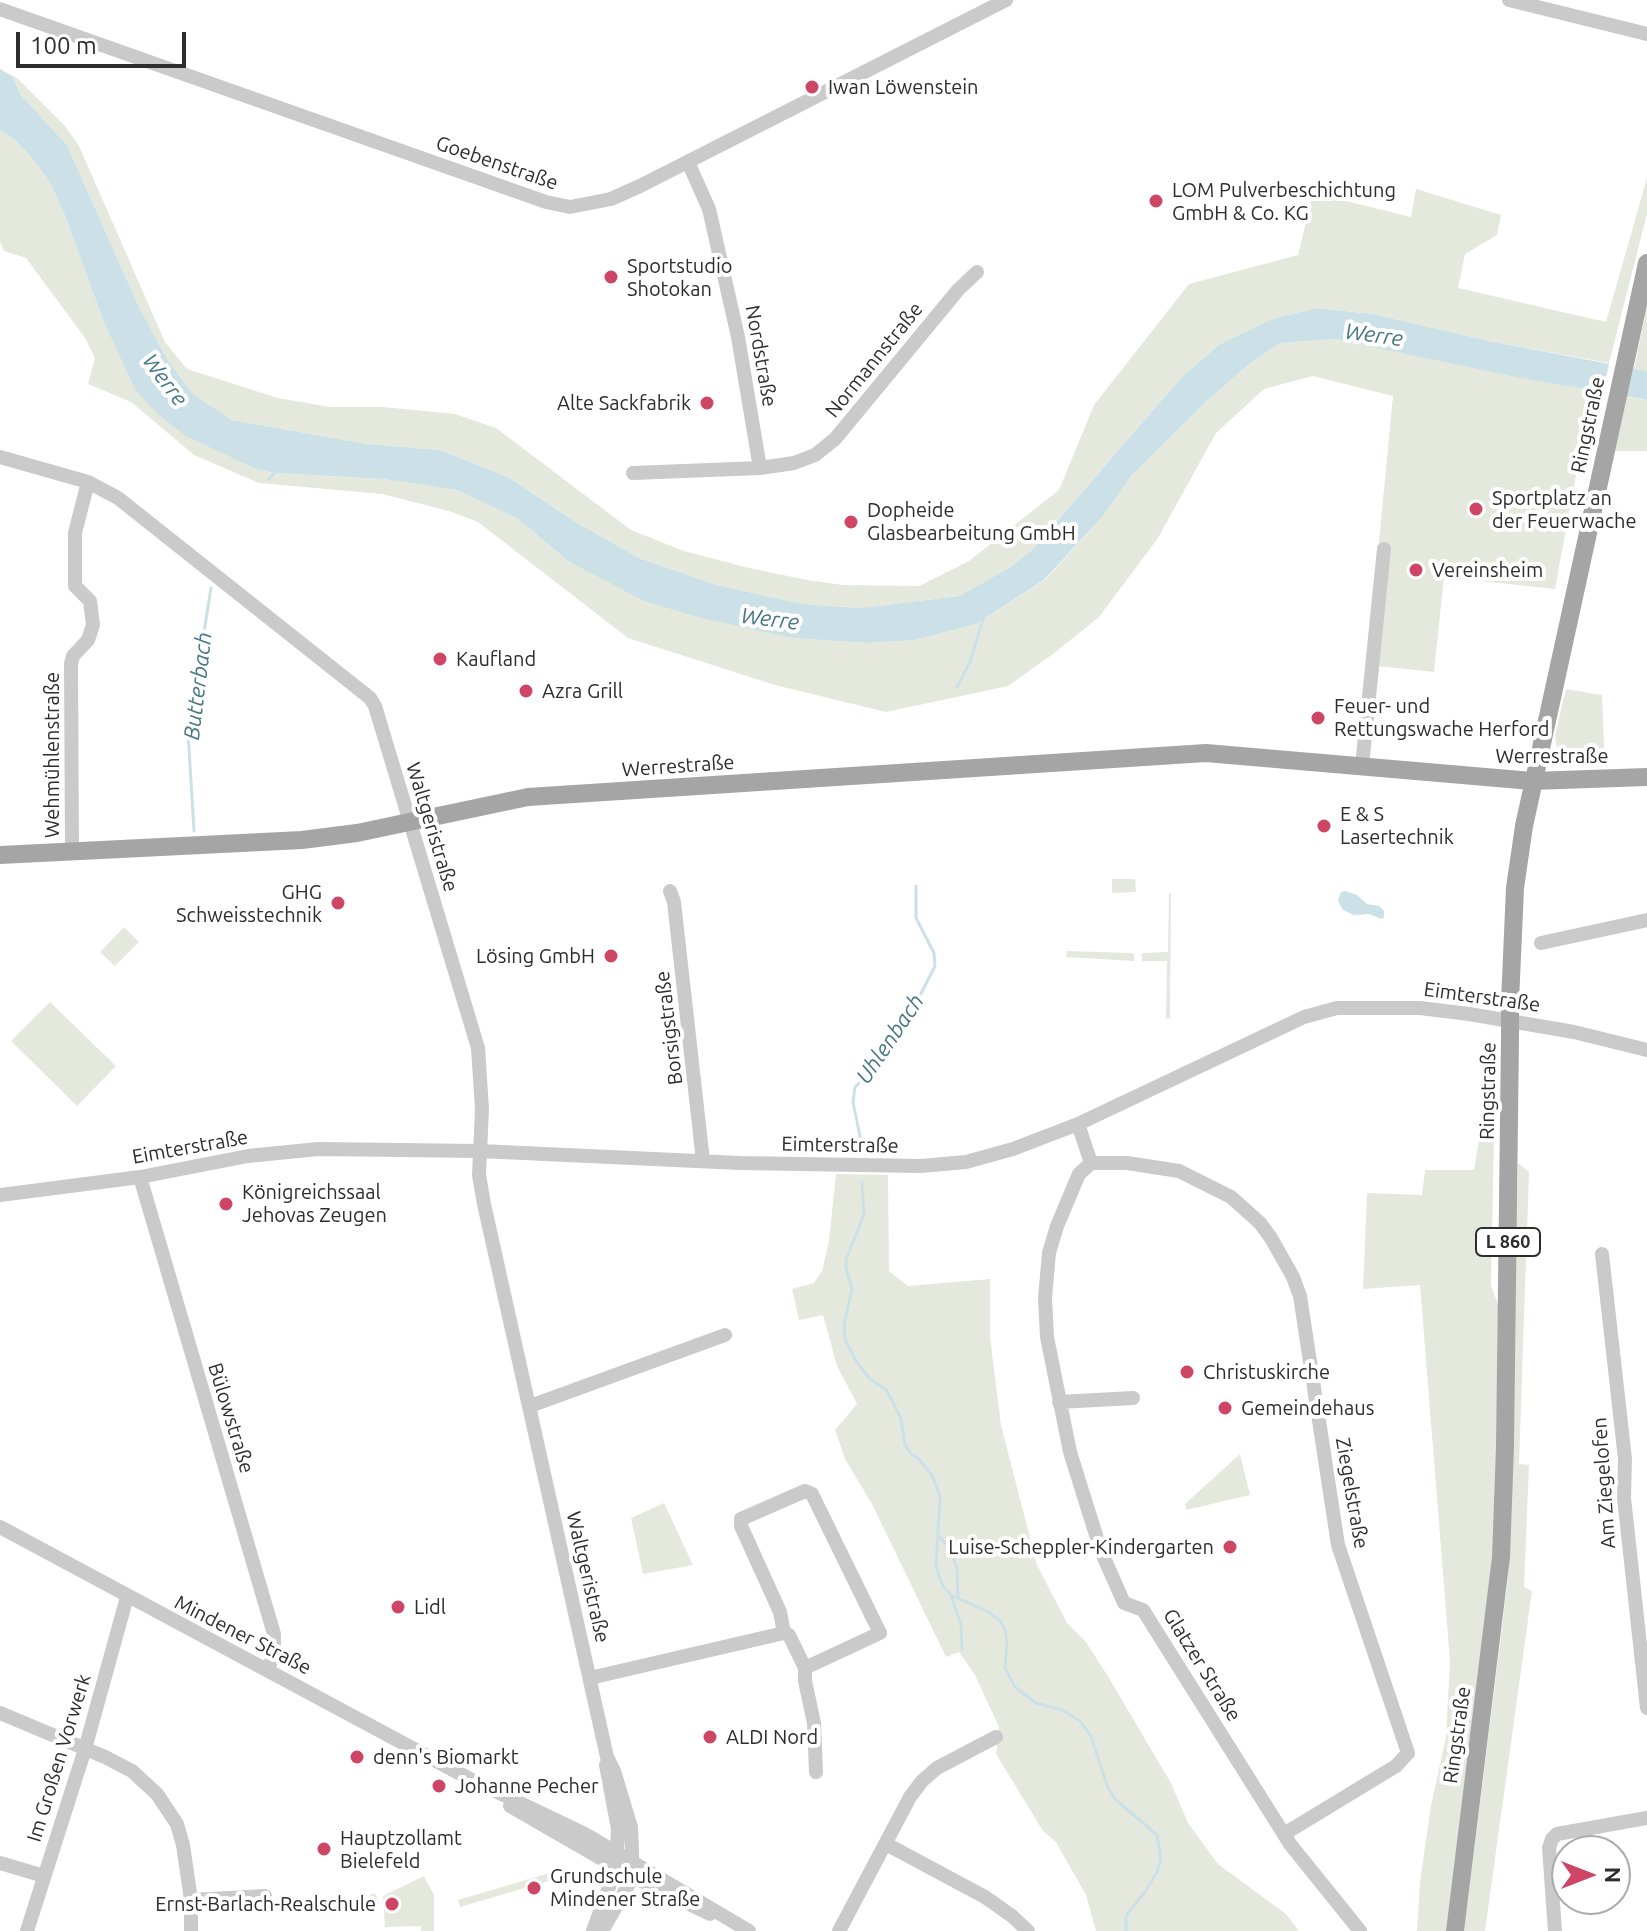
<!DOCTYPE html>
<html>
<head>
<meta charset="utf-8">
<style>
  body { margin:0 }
  #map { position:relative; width:1647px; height:1931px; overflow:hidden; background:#fff; font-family:Ubuntu,sans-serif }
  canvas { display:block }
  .north { position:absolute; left:1551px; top:1835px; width:80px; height:80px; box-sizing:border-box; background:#fff; border:2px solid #ababab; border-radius:50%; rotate:90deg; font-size:22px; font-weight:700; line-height:32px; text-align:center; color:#2d2d2d }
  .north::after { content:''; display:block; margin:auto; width:28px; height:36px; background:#ce4566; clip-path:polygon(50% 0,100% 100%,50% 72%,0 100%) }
  .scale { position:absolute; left:16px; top:32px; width:170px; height:36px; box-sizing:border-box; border:4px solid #2d2d2d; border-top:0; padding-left:10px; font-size:24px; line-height:28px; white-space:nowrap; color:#2d2d2d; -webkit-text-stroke:6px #fff; paint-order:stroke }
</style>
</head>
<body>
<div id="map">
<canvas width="1647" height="1931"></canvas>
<div class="north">N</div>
<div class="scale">100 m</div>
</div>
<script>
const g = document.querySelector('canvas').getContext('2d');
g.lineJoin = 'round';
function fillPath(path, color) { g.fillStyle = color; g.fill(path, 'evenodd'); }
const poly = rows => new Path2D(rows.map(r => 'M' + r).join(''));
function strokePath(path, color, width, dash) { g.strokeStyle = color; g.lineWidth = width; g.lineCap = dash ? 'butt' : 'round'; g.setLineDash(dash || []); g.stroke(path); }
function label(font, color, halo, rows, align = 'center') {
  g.font = font + ' Ubuntu,sans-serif'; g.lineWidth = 8; g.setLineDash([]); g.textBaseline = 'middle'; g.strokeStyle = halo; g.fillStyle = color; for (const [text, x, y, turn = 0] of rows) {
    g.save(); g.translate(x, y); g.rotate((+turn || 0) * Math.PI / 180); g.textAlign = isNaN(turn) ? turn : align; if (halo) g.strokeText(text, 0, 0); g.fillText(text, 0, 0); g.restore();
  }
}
fillPath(poly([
  [0,68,18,79,65,126,79,146,165,342,187,369,278,398,330,407,383,407,455,414,496,428,631,530,684,551,745,567,807,580,843,585,919,586,969,561,1059,490,1094,405,1189,284,1298,255,1313,193,1411,217,1416,189,1501,215,1497,235,1465,254,1458,288,1606,322,1647,178,1647,214,1609,363,1494,342,1373,314,1316,308,1272,319,1220,344,1180,379,1034,548,1009,568,959,596,861,608,802,604,717,585,639,558,574,521,508,477,440,450,367,444,232,420,193,394,167,359,137,303,67,145,20,94,13,77],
  [0,130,14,139,32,158,49,181,64,213,103,320,242,462,256,469,275,473,383,479,457,490,518,519,568,561,793,638,866,643,915,640,976,624,1045,580,1104,515,1132,475,1208,400,1248,365,1280,343,1335,339,1603,393,1591,445,1582,443,1555,589,1444,577,1434,672,1367,665,1393,396,1313,376,1264,389,1216,433,1158,538,1099,617,1053,654,1008,686,886,712,775,685,628,638,478,522,449,511,382,494,259,483,194,455,131,402,88,384,95,358,85,338,26,258,4,251,0,241],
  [1647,307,1647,371,1634,369],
  [1627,397,1647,400,1647,451,1615,451],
  [1566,689,1602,695,1605,767,1573,763,1563,758,1557,750,1555,735],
  [1112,879,1135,879,1136,892,1112,893],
  [1169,893,1171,893,1170,1018,1166,1019,1167,961,1142,961,1142,953,1168,952],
  [124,927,139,942,115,966,100,952],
  [1067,951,1131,953,1134,954,1134,961,1066,957],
  [50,1002,116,1066,77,1106,11,1041],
  [1496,1037,1491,1285,1498,1305,1496,1481,1492,1559,1446,1931,1417,1931,1420,1882,1431,1806,1446,1737,1450,1661,1420,1285,1363,1289,1367,1193,1422,1195,1425,1170,1474,1170],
  [1518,1163,1529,1172,1519,1464,1529,1465,1524,1587,1532,1591,1485,1931,1464,1931,1508,1579],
  [836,1174,888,1175,889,1271,908,1286,990,1279,990,1337,1001,1425,1037,1565,1067,1623,1086,1642,1109,1678,1171,1783,1188,1823,1218,1864,1286,1914,1299,1931,1096,1931,1086,1895,1056,1842,1043,1831,996,1754,999,1727,975,1675,959,1652,946,1657,872,1504,845,1459,835,1430,857,1404,837,1366,823,1315,799,1320,792,1289,814,1283,822,1271,829,1241],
  [1240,1454,1250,1495,1186,1510,1185,1504],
  [664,1503,693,1565,643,1574,631,1518],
  [553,1872,555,1879,460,1907,458,1900],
  [424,1876,434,1895,434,1931,421,1931,421,1926,385,1927,383,1896],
  [375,1893,379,1902,374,1911,318,1915,313,1912,335,1911]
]), '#e5e9dd');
fillPath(poly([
  [0,69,13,77,20,94,67,145,137,303,167,359,193,394,232,420,367,444,440,450,508,477,574,521,639,558,717,585,802,604,861,608,959,596,1009,568,1034,548,1180,379,1220,344,1272,319,1316,308,1373,314,1494,342,1647,371,1647,400,1516,377,1335,339,1280,343,1248,365,1208,400,1132,475,1104,515,1044,580,976,624,915,640,866,643,793,638,701,618,644,601,568,561,518,519,457,490,383,479,275,473,256,469,186,436,159,415,136,391,103,320,64,213,49,181,32,158,14,139,0,130],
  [1345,891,1357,895,1367,904,1379,906,1384,911,1384,917,1382,919,1369,914,1354,915,1343,910,1338,901,1341,892]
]), '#cbe0e7');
fillPath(poly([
  [1610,359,1634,365,1626,401,1602,397]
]), '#fff');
strokePath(poly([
  [269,479,277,470],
  [957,687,970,662,984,616],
  [194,831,188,732,211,588],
  [863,1151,853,1102,855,1087,874,1068,910,1015,935,966,934,953,916,918,916,886],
  [862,1182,864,1215,846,1259,846,1268,852,1289,844,1324,845,1339,856,1361,869,1378,886,1390,893,1402,901,1419,905,1445,911,1454,919,1459,932,1475,940,1497,936,1567,943,1586,951,1595,989,1612,1000,1621,1005,1629,1007,1644,1005,1668,1015,1687,1036,1703,1062,1710,1080,1721,1091,1736,1108,1788,1115,1799,1157,1835,1161,1859,1157,1872,1145,1892,1126,1916,1126,1931],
  [939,1536,950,1549,957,1568,958,1598],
  [951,1596,961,1624,962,1650]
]), '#cbe0e7', 3);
strokePath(poly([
  [1509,0,1647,34],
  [0,9,546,202,570,207,611,199,640,186,1006,0],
  [688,162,709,209,738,337,760,468],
  [0,457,88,482,118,498,370,698,375,706,478,1048,482,1109,479,1175,484,1204,607,1757,614,1771,631,1827,633,1877,602,1931],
  [633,473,760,468,794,463,815,455,835,439,958,290,977,272],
  [1362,766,1384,549],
  [72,852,71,664,73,656,88,640,93,625,90,601,75,586,75,533,88,482],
  [670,891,674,902,703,1161],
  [1541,943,1647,920],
  [1078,1124,1091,1163],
  [1091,1163,1127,1163,1179,1171,1231,1197,1260,1223,1271,1238,1293,1277,1300,1296,1338,1545,1408,1753,1396,1766,1284,1834],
  [1091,1163,1079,1174,1057,1226,1049,1253,1045,1298,1047,1337,1070,1452,1101,1551,1124,1603,1143,1610,1290,1844,1360,1931],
  [140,1177,274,1634,274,1656,267,1669],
  [0,1195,140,1177,248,1156,318,1149,480,1151,740,1163,921,1166,966,1162,1013,1149,1078,1124,1304,1017,1337,1008,1420,1008,1469,1014,1574,1032,1647,1050],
  [1602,1254,1625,1459,1624,1498,1647,1708],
  [1059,1402,1133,1398],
  [530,1406,725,1335],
  [0,1527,468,1778,585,1834,749,1931],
  [805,1668,805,1681,814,1723,816,1772],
  [590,1678,784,1633,789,1635,805,1668,880,1633,812,1494,805,1491,741,1519,741,1526,780,1612,784,1633],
  [0,1713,105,1757,132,1771,157,1794,177,1824,183,1845,191,1900,191,1931],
  [510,1806,633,1877,710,1914],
  [886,1844,985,1897,1012,1916,1028,1931],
  [0,1863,44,1876],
  [191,1900,265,1896],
  [27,1931,85,1749,127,1597],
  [593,1931,616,1868,618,1829,606,1765],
  [839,1931,910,1797,922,1781,937,1768,996,1737],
  [1555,1931,1549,1848,1552,1839,1557,1834,1647,1818]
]), '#cacaca', 14);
strokePath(poly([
  [0,855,302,840,357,833,528,797,1206,753,1532,781,1647,777],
  [1510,1002,1515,888,1524,826,1647,263],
  [1455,1931,1501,1557,1505,1447,1510,1038]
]), '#a5a5a5', 18);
strokePath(poly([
  [1510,1002,1510,1038]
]), '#a5a5a5', 18);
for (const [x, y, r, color] of [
  [812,87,8,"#ce4566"],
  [1156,201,8,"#ce4566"],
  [611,277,8,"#ce4566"],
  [707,403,8,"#ce4566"],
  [1476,509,8,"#ce4566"],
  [851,522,8,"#ce4566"],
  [1416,570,8,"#ce4566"],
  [440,659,8,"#ce4566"],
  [526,691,8,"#ce4566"],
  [1318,718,8,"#ce4566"],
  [1324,826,8,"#ce4566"],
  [338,903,8,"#ce4566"],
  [611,956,8,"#ce4566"],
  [226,1204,8,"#ce4566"],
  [1187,1372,8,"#ce4566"],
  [1225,1408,8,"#ce4566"],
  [1230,1547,8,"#ce4566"],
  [398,1607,8,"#ce4566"],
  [710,1737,8,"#ce4566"],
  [357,1757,8,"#ce4566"],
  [439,1786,8,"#ce4566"],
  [324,1849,8,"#ce4566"],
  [534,1888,8,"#ce4566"],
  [392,1904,8,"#ce4566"]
]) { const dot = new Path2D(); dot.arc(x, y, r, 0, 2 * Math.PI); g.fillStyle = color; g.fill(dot); strokePath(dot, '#fff', 3); }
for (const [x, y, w] of [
  [1508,1242,64]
]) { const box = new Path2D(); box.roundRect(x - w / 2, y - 14, w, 28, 6); g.fillStyle = '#fff'; g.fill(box); strokePath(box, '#2d2d2d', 2); }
label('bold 18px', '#2d2d2d', null, [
  ["L 860",1508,1242]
]);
label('20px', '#2d2d2d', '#fff', [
  ["Iwan Löwenstein",828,87],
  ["LOM Pulverbeschichtung",1172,190],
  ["GmbH & Co. KG",1172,213],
  ["Sportstudio",627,266],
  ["Shotokan",627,289],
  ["Alte Sackfabrik",691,403,"right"],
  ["Sportplatz an",1492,498],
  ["der Feuerwache",1492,521],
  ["Dopheide",867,510],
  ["Glasbearbeitung GmbH",867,533],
  ["Vereinsheim",1432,570],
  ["Kaufland",456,659],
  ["Azra Grill",542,691],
  ["Feuer- und",1334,706],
  ["Rettungswache Herford",1334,729],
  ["E & S",1340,814],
  ["Lasertechnik",1340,837],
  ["GHG",322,892,"right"],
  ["Schweisstechnik",322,915,"right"],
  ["Lösing GmbH",595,956,"right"],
  ["Königreichssaal",242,1192],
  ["Jehovas Zeugen",242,1215],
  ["Christuskirche",1203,1372],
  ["Gemeindehaus",1241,1408],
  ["Luise-Scheppler-Kindergarten",1214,1547,"right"],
  ["Lidl",414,1607],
  ["ALDI Nord",726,1737],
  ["denn's Biomarkt",373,1757],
  ["Johanne Pecher",455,1786],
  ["Hauptzollamt",340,1838],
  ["Bielefeld",340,1861],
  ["Grundschule",550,1876],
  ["Mindener Straße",550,1899],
  ["Ernst-Barlach-Realschule",376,1904,"right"]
], 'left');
label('20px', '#2d2d2d', '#fff', [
  ["Goebenstraße",497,163,19],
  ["Nordstraße",761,356,80],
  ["Normannstraße",874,360,-51],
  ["Ringstraße",1588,425,-78],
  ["Wehmühlenstraße",52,755,-90],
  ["Werrestraße",1552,756],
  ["Werrestraße",678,766,-4],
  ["Waltgeristraße",432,827,73],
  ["Eimterstraße",1482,997,8],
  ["Borsigstraße",669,1028,-97],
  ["Ringstraße",1488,1091,-89],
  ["Eimterstraße",840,1145,1],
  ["Eimterstraße",190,1147,-10],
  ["Bülowstraße",231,1418,73],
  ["Am Ziegelofen",1604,1483,-94],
  ["Ziegelstraße",1352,1493,80],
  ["Waltgeristraße",588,1577,77],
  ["Mindener Straße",243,1635,27],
  ["Glatzer Straße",1202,1665,58],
  ["Ringstraße",1457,1735,-82],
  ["Im Großen Vorwerk",59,1758,-73]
]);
label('italic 22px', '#467785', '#fff', [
  ["Werre",1374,335,8],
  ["Werre",165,380,53],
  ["Werre",770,619,7],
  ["Butterbach",198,686,-83],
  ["Uhlenbach",890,1039,-56]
]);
</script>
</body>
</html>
